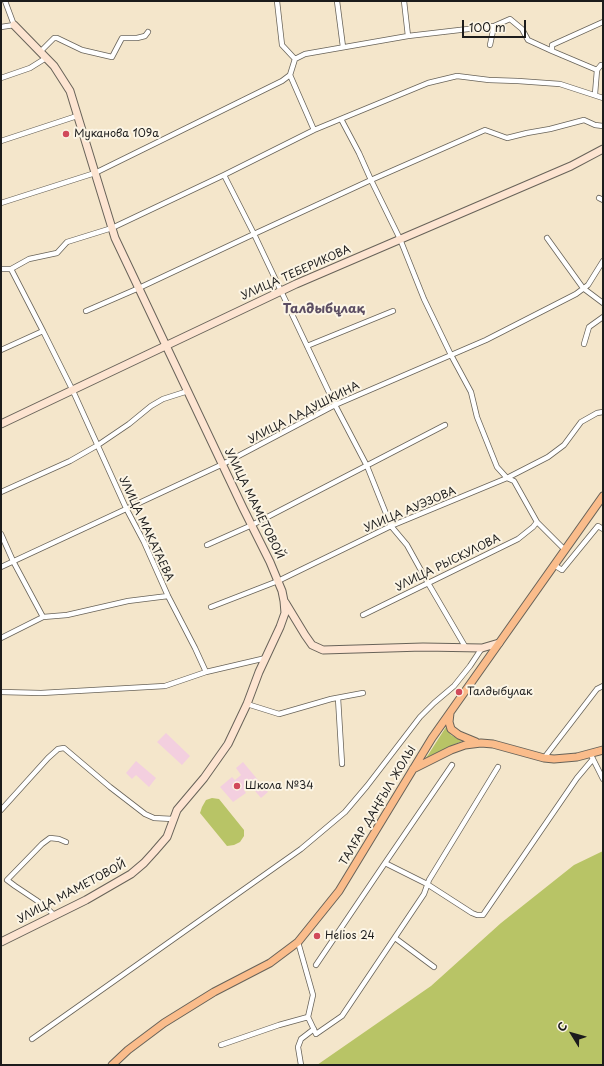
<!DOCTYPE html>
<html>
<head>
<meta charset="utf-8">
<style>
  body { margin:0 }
  #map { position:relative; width:604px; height:1066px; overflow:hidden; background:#f4e6cb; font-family:"Playpen Sans",sans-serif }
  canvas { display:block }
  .frame { position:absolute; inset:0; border:2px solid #1c1c1c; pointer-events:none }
  .north { position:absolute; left:552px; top:1014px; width:40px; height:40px; -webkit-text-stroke:3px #fcf5e5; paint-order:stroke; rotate:307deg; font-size:11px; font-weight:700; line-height:16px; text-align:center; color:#1c1c1c }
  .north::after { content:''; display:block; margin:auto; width:14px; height:18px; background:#1c1c1c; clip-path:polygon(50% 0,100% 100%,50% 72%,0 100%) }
  .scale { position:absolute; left:462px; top:20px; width:64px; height:18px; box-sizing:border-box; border:2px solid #1c1c1c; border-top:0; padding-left:5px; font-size:12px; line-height:14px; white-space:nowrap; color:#1c1c1c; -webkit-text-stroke:3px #fcf5e5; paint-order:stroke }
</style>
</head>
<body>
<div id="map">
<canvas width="604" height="1066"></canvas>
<div class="frame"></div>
<div class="north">С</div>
<div class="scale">100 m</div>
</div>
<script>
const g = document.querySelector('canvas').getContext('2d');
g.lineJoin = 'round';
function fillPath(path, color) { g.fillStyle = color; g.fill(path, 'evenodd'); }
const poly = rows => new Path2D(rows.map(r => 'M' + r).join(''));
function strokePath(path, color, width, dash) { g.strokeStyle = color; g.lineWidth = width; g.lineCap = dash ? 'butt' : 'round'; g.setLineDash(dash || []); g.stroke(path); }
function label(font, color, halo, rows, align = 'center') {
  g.font = font + ' "Playpen Sans",sans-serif'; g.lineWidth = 4; g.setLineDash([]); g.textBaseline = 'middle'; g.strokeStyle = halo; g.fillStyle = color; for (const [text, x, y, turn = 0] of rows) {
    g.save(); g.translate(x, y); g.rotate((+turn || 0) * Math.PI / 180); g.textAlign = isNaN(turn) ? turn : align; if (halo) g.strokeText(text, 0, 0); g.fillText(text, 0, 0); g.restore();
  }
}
fillPath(poly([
  [166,733,190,756,182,765,157,742],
  [136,761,156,778,149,787,136,775,132,779,126,773],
  [243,762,268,792,261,798,250,785,244,790,246,793,233,802,220,787,232,777,235,780,241,775,236,768]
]), '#f3cfdf');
fillPath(poly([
  [446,727,451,735,462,741,430,756,422,762,428,755],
  [212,798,219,799,244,830,244,836,240,842,234,845,227,846,200,813,202,807,206,800],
  [603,851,603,1065,317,1065,431,986,501,923,574,865]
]), '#b8c466');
const street = poly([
  [277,1,282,45,295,59],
  [337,1,343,47],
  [1,27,14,25,5,1],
  [408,36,494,26],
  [490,45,494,26,510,19,522,29,528,40,552,51],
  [40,52,54,38,57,38,82,50,112,57,122,38,137,38,145,36,148,32],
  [597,70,552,51,552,45,603,22],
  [290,75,314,130],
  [1,78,30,68,46,58],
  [595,94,597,70,601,65,603,65],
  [341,119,359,153,371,180,400,239,424,299,451,355,471,392,477,417,497,467,507,478,514,481,537,522,565,550],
  [1,141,77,116],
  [224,175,254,234,335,405,367,466,391,526,407,545,428,583,466,648],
  [599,198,603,200],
  [1,203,95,173,282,81,290,75,295,59,305,54,408,36,404,1],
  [547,238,583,288,603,303],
  [1,269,11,269,43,331],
  [11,269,29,259,57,253,67,242,112,228,224,175,314,130,428,83,457,76,489,80,518,81,560,84,603,98],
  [86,311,139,288,254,234,371,180,485,130,507,138,527,133,550,129,584,120,595,125,603,126],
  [584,344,589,327,603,317],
  [307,346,393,311],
  [1,350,43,331,73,391,126,508,144,542,168,596,195,648,206,672],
  [1,492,70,461,98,445,129,424,151,406,163,399,188,391],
  [1,534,13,561,43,617],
  [207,545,252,525,445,425],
  [554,565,562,570,598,526,603,529],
  [1,567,223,464,335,405,486,340,576,294,588,285,603,261],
  [211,607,278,581,391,526,507,478,548,457,564,445,581,422,597,413,603,412],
  [363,615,518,539,533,527,537,522],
  [1,638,43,617,67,615,128,601,168,596],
  [1,692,41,693,165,686,206,672,266,658],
  [338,698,342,764],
  [247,704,279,714,331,699,363,693],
  [592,757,603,779],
  [544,758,597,689,603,686],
  [452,765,385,863,427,884,472,913,477,915,483,915,577,778,593,759],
  [1,810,48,758,58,749,64,748,110,787,145,814,154,818,173,819],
  [54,915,49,910,36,900,15,886,7,880,42,844,50,838,59,839,66,842],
  [395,938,434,967],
  [316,965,385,863],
  [308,1017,316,1034,342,1016,424,894,429,880,498,767],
  [32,1039,301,849,345,812,367,786,420,717,434,703,454,686,470,666,482,648],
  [221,1045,279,1025,308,1017,313,995,298,942],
  [301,1065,298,1047,301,1039,314,1029]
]);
const secondary = poly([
  [1,424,296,284,571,166,603,149],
  [285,602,305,635,312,645,323,650,423,647,482,648,499,643],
  [1,942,86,900,131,874,144,863,154,852,167,837,177,810,204,778,228,744,247,704,259,672,280,627,285,613,284,601,282,591,270,562,243,508,115,238,70,91,54,66,14,25]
]);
const primary = poly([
  [450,713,449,722,451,729,459,735,476,742],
  [413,769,451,750,465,745,481,743,493,744,544,758,554,759,577,757,603,750],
  [112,1065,128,1050,164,1023,214,992,270,963,298,942,339,891,432,738,603,496]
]);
strokePath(street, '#686359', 6);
strokePath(secondary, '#686359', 9);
strokePath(primary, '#686359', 9);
strokePath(street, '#fff', 4.5);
strokePath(secondary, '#fde4d1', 7);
strokePath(primary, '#fabc8b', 7);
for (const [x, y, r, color] of [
  [66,134,4,"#d1495b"],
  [459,692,4,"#d1495b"],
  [237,786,4,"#d1495b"],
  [317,936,4,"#d1495b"]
]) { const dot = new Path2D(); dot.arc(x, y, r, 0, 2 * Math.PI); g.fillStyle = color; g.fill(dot); strokePath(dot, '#fcf5e5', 1.5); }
label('11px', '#1c1c1c', '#fcf5e5', [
  ["Муканова 109а",74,134],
  ["Талдыбулак",467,692],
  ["Школа №34",245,786],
  ["Helios 24",325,936]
], 'left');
label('11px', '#1c1c1c', '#fcf5e5', [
  ["УЛИЦА ТЕБЕРИКОВА",296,273,-24],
  ["УЛИЦА ЛАДУШКИНА",304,413,-27],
  ["УЛИЦА МАМЕТОВОЙ",254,504,64],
  ["УЛИЦА АУЭЗОВА",410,510,-23],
  ["УЛИЦА МАКАТАЕВА",146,529,65],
  ["УЛИЦА РЫСКУЛОВА",448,563,-26],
  ["ТАЛҒАР ДАҢҒЫЛ ЖОЛЫ",378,806,-59],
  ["УЛИЦА МАМЕТОВОЙ",72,892,-28]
]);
label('bold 13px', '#5c4e63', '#fcf5e5', [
  ["Талдыбұлақ",324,309]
]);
</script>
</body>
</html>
